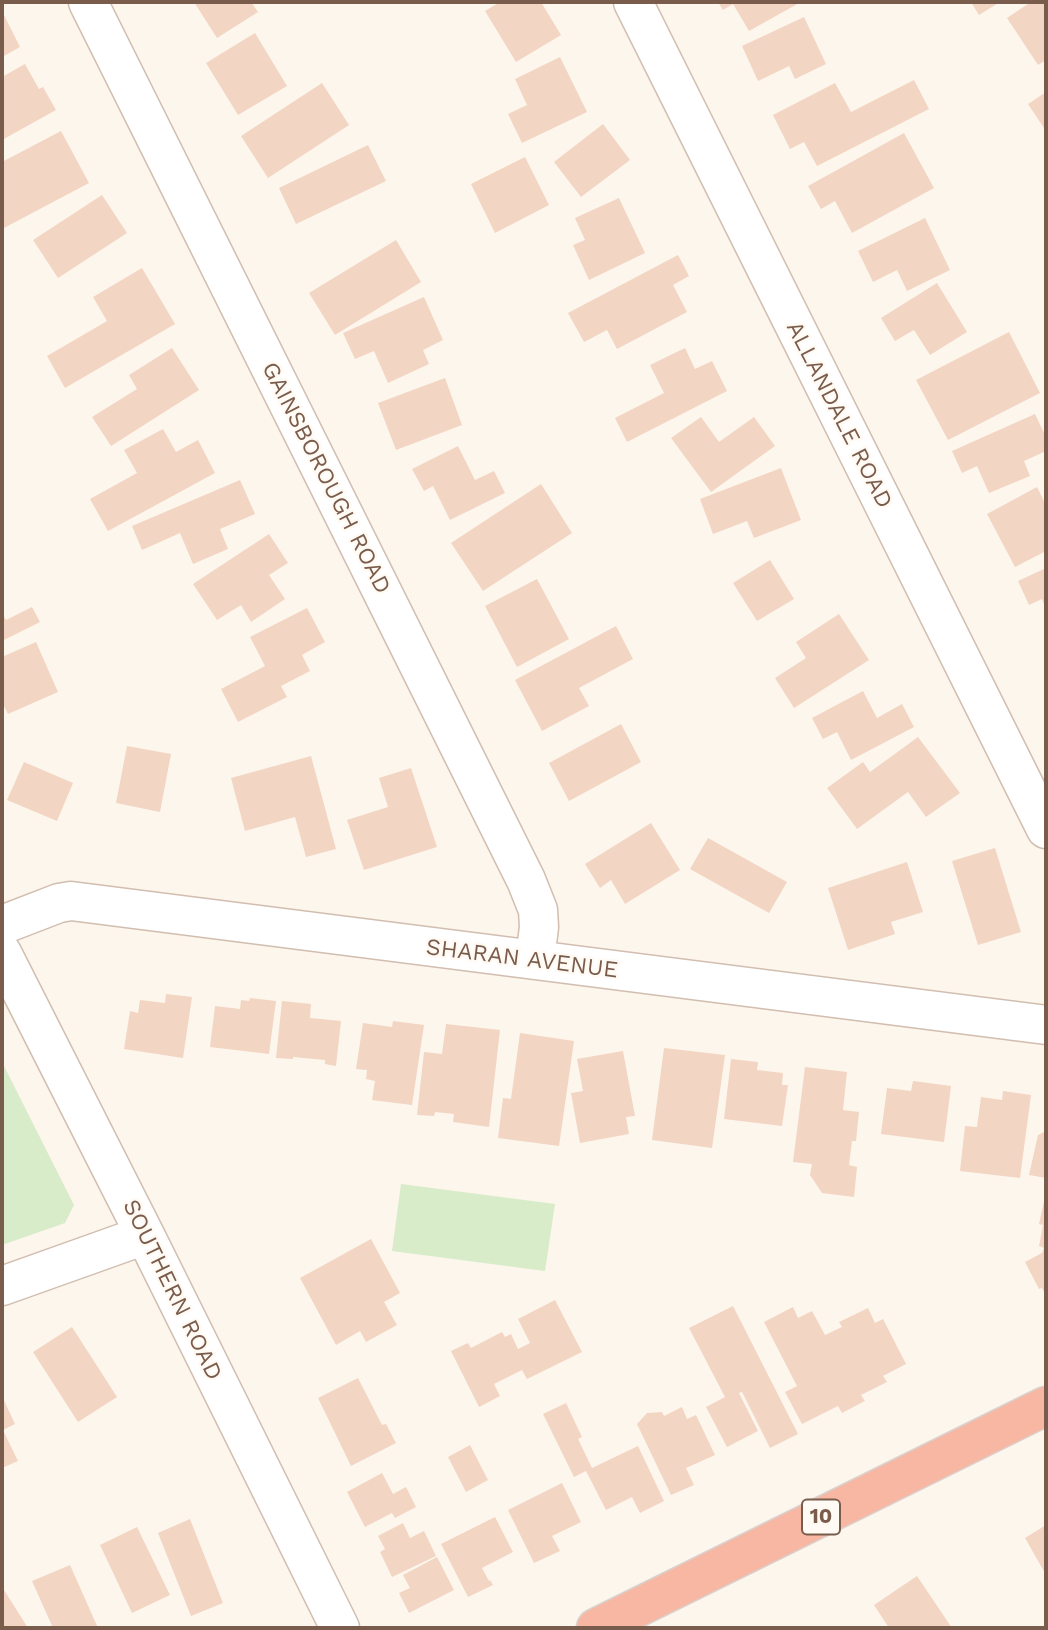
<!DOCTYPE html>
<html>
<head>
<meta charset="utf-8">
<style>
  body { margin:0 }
  #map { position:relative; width:1048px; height:1630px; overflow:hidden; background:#fdf6ec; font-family:"Work Sans",sans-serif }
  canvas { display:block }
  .frame { position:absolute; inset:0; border:4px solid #7a5c4d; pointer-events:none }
</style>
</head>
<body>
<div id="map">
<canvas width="1048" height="1630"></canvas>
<div class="frame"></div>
</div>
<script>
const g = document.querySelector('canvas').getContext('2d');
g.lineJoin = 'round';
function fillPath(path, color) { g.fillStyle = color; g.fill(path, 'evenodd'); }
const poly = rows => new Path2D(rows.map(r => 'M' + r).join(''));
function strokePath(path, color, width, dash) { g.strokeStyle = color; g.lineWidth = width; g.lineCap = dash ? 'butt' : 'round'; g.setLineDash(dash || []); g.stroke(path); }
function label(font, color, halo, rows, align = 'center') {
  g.font = font + ' "Work Sans",sans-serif'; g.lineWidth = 5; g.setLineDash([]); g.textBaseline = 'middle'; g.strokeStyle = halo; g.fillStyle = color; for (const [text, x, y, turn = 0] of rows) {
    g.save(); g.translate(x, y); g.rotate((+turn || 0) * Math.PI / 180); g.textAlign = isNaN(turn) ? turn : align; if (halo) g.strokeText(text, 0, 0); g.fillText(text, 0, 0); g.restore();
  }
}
fillPath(poly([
  [2,1062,74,1205,65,1223,2,1245],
  [401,1184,555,1204,545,1271,392,1251]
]), '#d8ecc9');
fillPath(poly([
  [194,2,251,2,258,12,217,38],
  [500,2,541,2,561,35,516,62,485,11],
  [718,2,801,2,749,31,733,4,723,10],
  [971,2,1000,2,979,15],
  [1031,2,1046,2,1046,60,1038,65,1007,18],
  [2,11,20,47,2,57],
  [804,17,826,64,795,79,789,66,758,81,742,46],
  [255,33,287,86,238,115,206,63],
  [560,57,587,112,522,143,508,114,527,105,515,79],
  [25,64,39,89,43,87,56,110,2,140,2,77],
  [914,80,929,109,817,166,804,142,790,149,773,115,835,83,851,112],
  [322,83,349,125,268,178,241,136],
  [1046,92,1046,131,1028,104],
  [603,124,630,160,581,197,554,162],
  [61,131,89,183,2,229,2,162],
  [904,133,934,188,852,233,835,201,821,209,808,186],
  [368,145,386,181,296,224,279,188],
  [525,157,549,205,495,233,471,184],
  [102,195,127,233,58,278,33,240],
  [619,198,645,253,589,280,573,245,585,240,575,218],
  [925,218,950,270,907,291,897,270,873,282,858,251],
  [396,240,421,282,335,335,309,293],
  [678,255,689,276,673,285,687,312,617,349,607,330,584,342,568,313],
  [142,268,175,324,65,388,47,356,107,321,93,297],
  [937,283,967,332,930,355,914,330,895,341,881,318],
  [424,297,443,340,423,350,429,364,388,383,374,351,355,359,343,333],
  [1009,332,1040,393,948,440,916,380],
  [172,348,199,390,111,446,92,417,137,389,129,375],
  [685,348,695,369,712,361,727,391,627,442,615,418,664,393,650,365],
  [445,378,462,425,396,450,378,403],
  [1035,414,1046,437,1046,451,1024,461,1030,476,989,493,977,466,962,473,952,451],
  [701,417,719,442,754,417,775,446,711,492,671,438],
  [163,429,176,452,198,440,215,473,108,531,90,499,137,473,124,450],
  [458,446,475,480,494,471,505,493,450,520,433,486,424,491,412,469],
  [781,468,801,520,754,538,747,521,713,534,700,499],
  [240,480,255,514,220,529,228,549,193,564,180,533,142,550,132,526],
  [541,484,572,533,483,591,451,543],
  [1037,487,1046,505,1046,551,1015,567,987,514],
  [269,534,288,563,269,575,285,599,251,622,241,605,217,620,193,584],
  [770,560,794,599,757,621,733,583],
  [1046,568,1046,609,1042,599,1029,605,1018,581],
  [537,579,569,639,517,667,485,606],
  [32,607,40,622,2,641,2,613,6,620],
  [307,608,325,642,302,655,310,671,281,686,287,697,238,722,221,689,265,666,250,637],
  [839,614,869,660,794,708,775,678,806,658,796,642],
  [616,626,633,659,579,688,589,706,542,731,515,680],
  [36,642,58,692,8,714,3,704,2,705,2,657],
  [863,691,877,718,902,704,914,727,851,760,837,732,823,739,812,718],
  [621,724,641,762,569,801,549,763],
  [918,737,960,793,926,817,908,792,857,829,827,788,863,762,870,772],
  [127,746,171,754,160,812,116,803],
  [311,756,336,849,306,857,295,817,245,831,231,778],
  [24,762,73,783,57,821,7,800],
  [411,768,437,847,364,870,347,820,388,807,379,778],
  [651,823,680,870,625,904,611,880,600,888,585,864],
  [708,838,787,882,769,913,690,869],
  [995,848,1021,932,978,945,952,861],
  [907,862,923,912,891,922,895,934,848,950,828,888],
  [166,994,192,997,183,1058,124,1049,130,1011,138,1013,140,1000,165,1003],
  [250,998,276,1001,269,1054,210,1047,215,1006,240,1009,241,1000,249,1001],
  [282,1001,311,1004,310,1018,341,1021,336,1066,325,1064,325,1060,293,1057,293,1059,276,1058],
  [393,1021,424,1025,412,1105,372,1100,375,1081,366,1079,367,1070,356,1069,363,1023,392,1027],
  [446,1024,500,1030,489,1127,453,1122,454,1114,435,1112,434,1116,417,1115,424,1052,442,1054],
  [520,1033,574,1041,559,1146,498,1138,503,1098,511,1099],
  [664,1048,725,1055,712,1148,652,1140],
  [623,1051,635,1116,626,1117,629,1134,580,1143,571,1093,583,1091,577,1059],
  [731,1059,758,1062,757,1070,783,1073,782,1085,788,1085,782,1126,724,1119],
  [805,1067,847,1072,843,1110,859,1112,856,1141,852,1141,849,1165,857,1167,854,1197,822,1193,810,1175,812,1164,793,1162],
  [913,1081,951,1086,944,1142,881,1134,887,1088,911,1091],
  [1003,1091,1031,1095,1020,1178,960,1171,965,1126,977,1127,981,1097,1002,1100],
  [1046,1131,1046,1178,1029,1175,1038,1135],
  [1045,1197,1046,1197,1046,1296,1042,1288,1039,1289,1025,1262,1042,1253,1044,1248,1039,1246,1043,1225,1039,1224],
  [371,1239,400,1293,384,1302,397,1325,366,1342,360,1331,336,1345,300,1278],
  [555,1300,582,1352,527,1379,522,1370,494,1384,500,1396,479,1407,451,1351,468,1343,471,1348,502,1332,505,1337,511,1334,518,1349,530,1343,518,1319],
  [733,1306,798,1434,770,1448,742,1392,739,1393,758,1431,727,1447,706,1407,725,1397,689,1328],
  [793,1307,798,1318,812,1311,825,1335,842,1327,839,1322,868,1308,875,1323,883,1319,906,1364,883,1376,887,1382,861,1395,865,1401,842,1413,838,1406,802,1424,785,1392,797,1386,764,1322],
  [72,1327,117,1397,78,1422,33,1352],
  [358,1378,382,1425,386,1424,396,1443,351,1466,318,1398],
  [2,1396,15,1424,3,1430,18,1461,2,1468],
  [566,1403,582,1437,578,1439,592,1468,638,1446,664,1501,640,1513,632,1497,606,1510,586,1471,574,1477,543,1414],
  [682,1407,687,1419,696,1415,715,1455,686,1468,694,1485,671,1495,637,1424,647,1413,662,1412,664,1416],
  [470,1445,488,1480,466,1492,448,1457],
  [382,1473,393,1494,406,1487,416,1507,395,1518,392,1513,365,1527,347,1492],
  [562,1483,581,1522,552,1536,560,1551,534,1563,508,1510],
  [495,1517,513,1552,482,1568,489,1581,490,1580,493,1585,468,1597,441,1544],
  [190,1519,223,1603,191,1616,158,1533],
  [403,1523,410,1538,424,1531,436,1556,392,1577,380,1552,385,1549,378,1536],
  [1046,1525,1046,1575,1025,1538],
  [137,1527,170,1595,132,1613,100,1545],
  [437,1557,454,1590,409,1613,399,1593,410,1588,403,1575],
  [70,1565,98,1628,53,1628,32,1581],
  [917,1576,952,1628,889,1628,874,1605],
  [4,1590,28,1628,2,1628,2,1592]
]), '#f3d5c3');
const minor = poly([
  [88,2,526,880,538,910,539,927,535,960],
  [633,2,1046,829],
  [2,925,59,903,71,901,1046,1025],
  [2,953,145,1235,340,1628],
  [2,1286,145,1235]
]);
const highway = poly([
  [596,1628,1046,1406]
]);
strokePath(minor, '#d1beb0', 41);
strokePath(highway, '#dad1cd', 41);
strokePath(minor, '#fff', 38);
strokePath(highway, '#f7b7a3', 38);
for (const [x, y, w] of [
  [821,1517,38]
]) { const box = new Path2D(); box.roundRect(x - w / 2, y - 17.5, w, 35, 5); g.fillStyle = '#fffaf3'; g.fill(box); strokePath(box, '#7a5c4d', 2); }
label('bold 21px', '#7a5c4d', null, [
  ["10",821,1517]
]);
label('23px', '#7a5c4d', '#fffaf3', [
  ["ALLANDALE ROAD",839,415,63],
  ["GAINSBOROUGH ROAD",326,478,63],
  ["SHARAN AVENUE",522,959,7],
  ["SOUTHERN ROAD",172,1290,64]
]);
</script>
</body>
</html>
